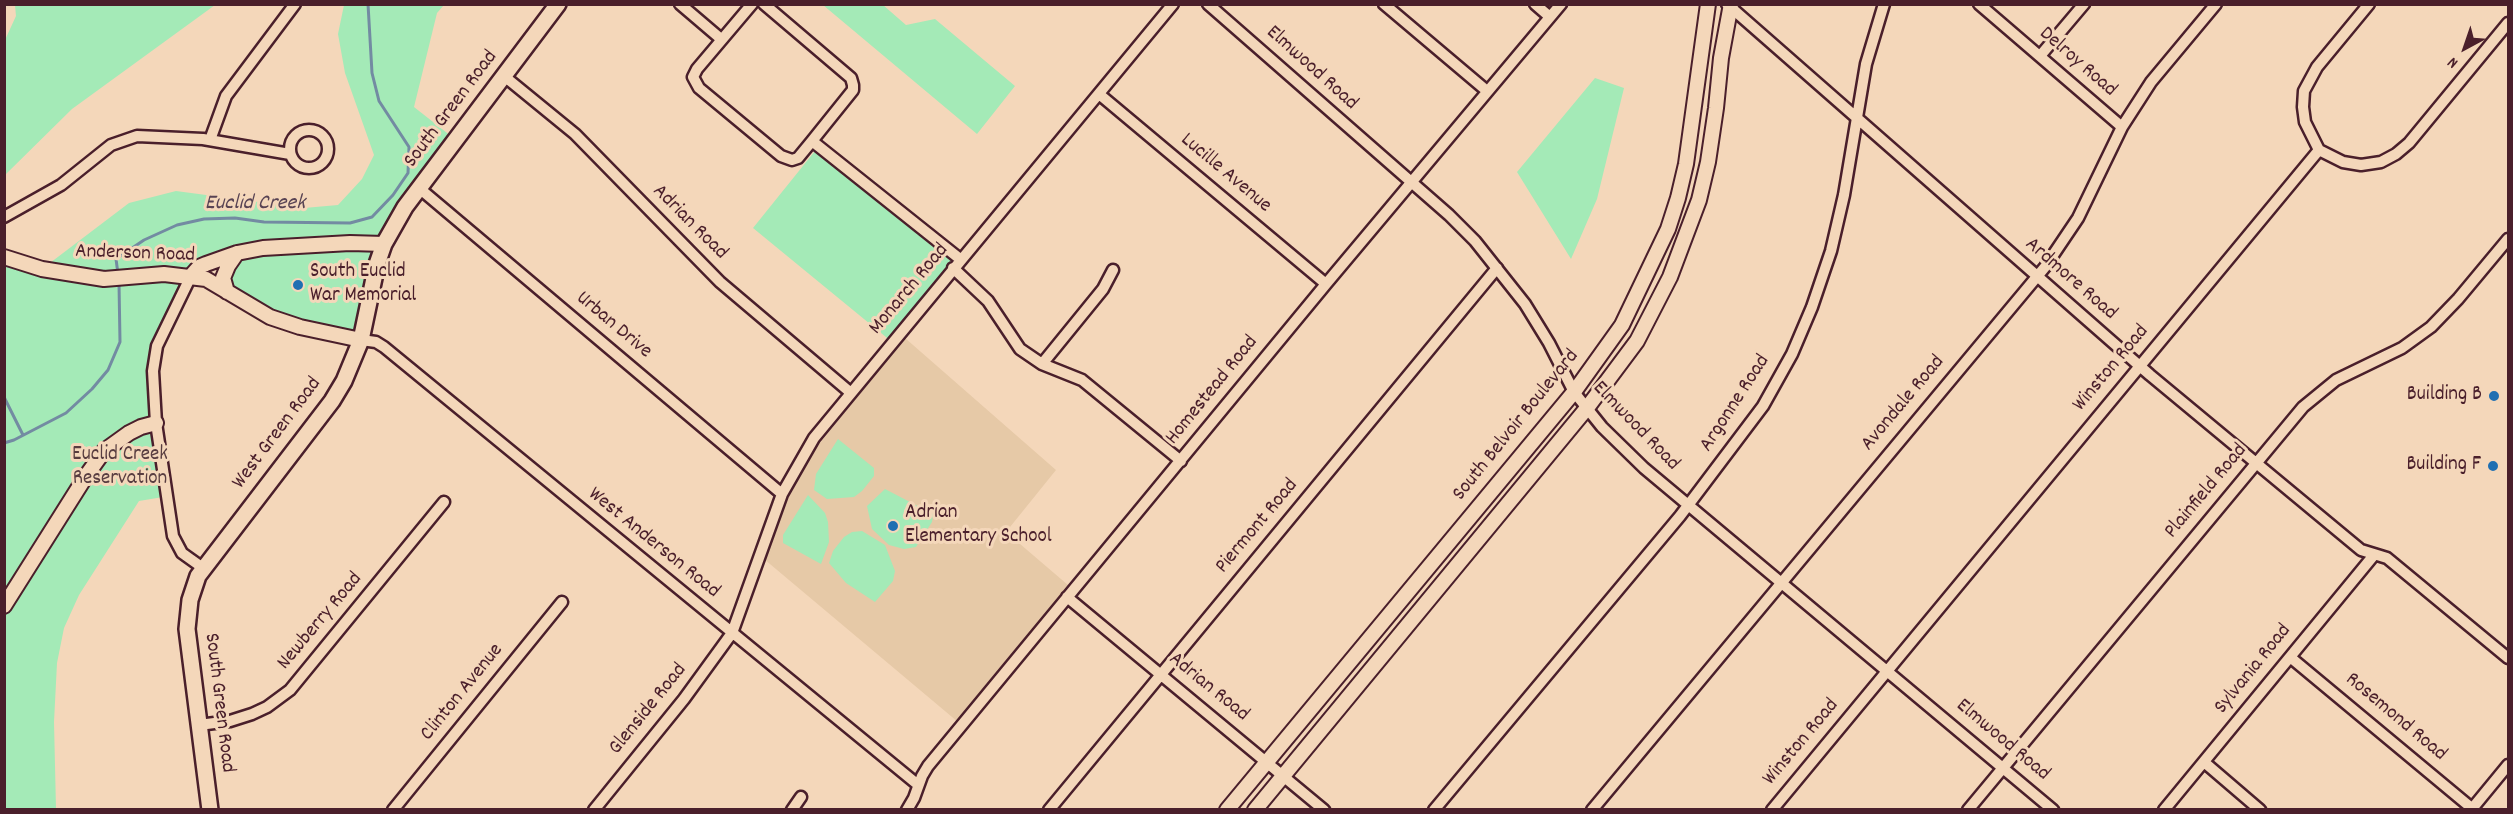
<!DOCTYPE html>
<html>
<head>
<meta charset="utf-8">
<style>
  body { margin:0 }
  #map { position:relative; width:2513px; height:814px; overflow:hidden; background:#f4d7ba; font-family:Dekko,sans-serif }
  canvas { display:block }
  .frame { position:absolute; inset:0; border:6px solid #4a1f2b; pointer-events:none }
  .north { position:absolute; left:2435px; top:18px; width:60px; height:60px; -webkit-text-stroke:4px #f4d7ba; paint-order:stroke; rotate:220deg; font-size:16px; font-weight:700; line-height:24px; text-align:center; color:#4a1f2b }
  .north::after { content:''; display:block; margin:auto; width:21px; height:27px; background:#4a1f2b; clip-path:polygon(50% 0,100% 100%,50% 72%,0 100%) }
</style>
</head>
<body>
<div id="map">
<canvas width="2513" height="814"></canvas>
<div class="frame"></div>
<div class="north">N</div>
</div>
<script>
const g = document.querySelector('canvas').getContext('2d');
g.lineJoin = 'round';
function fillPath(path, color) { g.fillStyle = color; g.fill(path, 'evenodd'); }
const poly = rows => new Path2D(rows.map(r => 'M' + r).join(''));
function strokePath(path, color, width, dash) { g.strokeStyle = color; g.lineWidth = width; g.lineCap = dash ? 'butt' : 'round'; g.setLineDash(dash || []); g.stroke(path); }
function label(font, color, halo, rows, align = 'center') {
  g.font = font + ' Dekko,sans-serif'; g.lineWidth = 6; g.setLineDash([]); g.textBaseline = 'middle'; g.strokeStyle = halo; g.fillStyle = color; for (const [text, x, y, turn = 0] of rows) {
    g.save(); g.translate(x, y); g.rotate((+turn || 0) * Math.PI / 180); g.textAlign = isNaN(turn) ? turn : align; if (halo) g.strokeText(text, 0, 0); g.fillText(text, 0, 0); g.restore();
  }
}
fillPath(poly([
  [905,338,1056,470,1006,532,1068,585,1053,606,958,722,764,559,784,504,811,454]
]), '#e6c9a7');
fillPath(poly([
  [15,5,15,4,215,5,72,109,5,175,5,40,16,16],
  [344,5,444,5,437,13,414,107,456,140,393,226,361,340,328,334,232,296,228,266,206,264,169,321,153,371,147,379,163,497,139,501,79,595,64,628,57,663,54,722,56,809,5,809,4,257,42,269,129,203,176,191,304,208,338,205,362,179,374,155,345,73,338,34],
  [823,5,883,5,906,25,935,19,1015,86,977,134],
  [1595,78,1624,88,1597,199,1571,259,1517,172],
  [819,146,960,259,892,342,753,228],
  [838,439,874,468,874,476,862,491,854,497,827,499,814,490,816,474],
  [885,489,933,514,932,522,916,547,904,549,889,545,872,529,867,506],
  [808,495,825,513,828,522,829,542,821,564,783,543,783,535],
  [862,531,885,545,895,571,893,581,875,602,846,583,829,563,833,551,844,537,852,532]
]), '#a4eab7');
strokePath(poly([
  [118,274,116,259,144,240,177,225,204,219,235,218,264,222,350,223,372,217,393,195,408,173,409,147,379,101,372,73,368,4],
  [4,397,23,435],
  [4,443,14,440,66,413,92,389,108,370,120,342,119,283]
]), '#738ba2', 3);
const minor = poly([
  [680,4,721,39],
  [752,4,697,69,693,77,699,88,781,156,792,160,798,158,812,141,853,90,853,85,851,78,764,4],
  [1208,4,1449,215,1475,241,1525,304,1549,343,1574,392,1602,427,1644,468,2053,810],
  [1384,4,1487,91],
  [1535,4,1550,17],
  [1727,4,2150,375,2361,550,2387,558,2508,658],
  [1979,4,2122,127],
  [2040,56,2084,4],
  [504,76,575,134,720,282,851,393],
  [1099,94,1326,284],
  '290 149a19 19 0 1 1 38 0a19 19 0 1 1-38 0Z',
  [210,140,226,96,295,4],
  [812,141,960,259],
  [2319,150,2305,122,2303,107,2304,91,2317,67,2369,4],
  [419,188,782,494],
  [4,217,61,185,111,145,137,136,203,139,290,154],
  [953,268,988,301,1020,349,1042,364,1082,380,1181,461],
  [191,276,157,346,153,371,156,423,173,536,182,553,203,568],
  [361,340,376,342,384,347,917,784],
  [1042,364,1103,289,1113,270],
  [1067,597,1324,810],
  [2290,657,2474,810],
  [199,725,230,721,252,714,267,707,290,690,444,502],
  [2204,762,2260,810],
  [393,810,562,602],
  [594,810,684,699,732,633,782,494,814,438,1173,4],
  [792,810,801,797],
  [907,810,914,798,922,776,928,766,1326,284,1561,4],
  [1049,810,1497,268],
  [1434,810,1680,516,1763,406,1792,354,1812,307,1831,251,1844,195,1866,64,1884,4],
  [1592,810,2045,267,2078,218,2122,127,2151,82,2216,4],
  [1772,810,2319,150,2343,162,2361,165,2381,162,2396,154,2409,143,2508,23],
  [1968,810,2303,407,2336,380,2402,348,2431,327,2458,299,2508,239],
  [2164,810,2374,555],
  [2471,810,2508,765]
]);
const tertiary = poly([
  [4,257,42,269,104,279,164,274,206,279,270,317,300,327,361,340],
  [191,276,199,267,206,264,237,253,263,248,350,243,384,244],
  [227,292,223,278,228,266,237,253],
  [4,606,86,476,104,451,129,433,141,427,156,423],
  [1227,810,1574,392,1622,325,1668,229,1678,198,1686,164,1708,4],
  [1255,810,1587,408,1637,341,1670,277,1699,200,1708,162,1716,108,1721,58,1731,4]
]);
const secondary = poly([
  [210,810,187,629,190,600,198,576,332,401,344,381,361,340,377,264,384,244,405,207,558,4]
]);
strokePath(minor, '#4a1f2b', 15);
strokePath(tertiary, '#4a1f2b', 18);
strokePath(secondary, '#4a1f2b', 20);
strokePath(minor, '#f4d7ba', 10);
strokePath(tertiary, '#f4d7ba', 14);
strokePath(secondary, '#f4d7ba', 15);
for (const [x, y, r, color] of [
  [298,285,6,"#1f6fb2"],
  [2494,396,6,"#1f6fb2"],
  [2493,466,6,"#1f6fb2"],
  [893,526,6,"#1f6fb2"]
]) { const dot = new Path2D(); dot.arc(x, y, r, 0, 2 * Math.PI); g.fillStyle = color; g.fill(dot); strokePath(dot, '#f4d7ba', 2); }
label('21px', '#4a1f2b', '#f4d7ba', [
  ["Delroy Road",2077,63,41],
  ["Elmwood Road",1311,69,42],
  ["South Green Road",452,110,-53],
  ["Lucille Avenue",1225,174,40],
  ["Adrian Road",689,223,45],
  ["Anderson Road",135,255,2],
  ["Ardmore Road",2070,280,41],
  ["Monarch Road",910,290,-50],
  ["Urban Drive",613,326,40],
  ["Winston Road",2112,369,-50],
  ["Homestead Road",1213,391,-51],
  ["Argonne Road",1736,404,-57],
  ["Avondale Road",1904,404,-50],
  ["South Belvoir Boulevard",1517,426,-51],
  ["Elmwood Road",1635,427,46],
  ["West Green Road",278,434,-53],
  ["Plainfield Road",2207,492,-50],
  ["Piermont Road",1258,527,-50],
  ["West Anderson Road",653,544,39],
  ["Newberry Road",321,622,-50],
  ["Sylvania Road",2254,670,-51],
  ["Adrian Road",1208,688,39],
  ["Clinton Avenue",463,693,-51],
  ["South Green Road",218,703,83],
  ["Glenside Road",649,710,-51],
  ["Rosemond Road",2395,718,40],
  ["Elmwood Road",2002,741,40],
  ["Winston Road",1802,743,-50]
]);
label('21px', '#4a1f2b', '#f4d7ba', [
  ["South Euclid",310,273],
  ["War Memorial",310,297],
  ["Building B",2482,396,"right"],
  ["Building F",2481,466,"right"],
  ["Adrian",905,514],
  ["Elementary School",905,538]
], 'left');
label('21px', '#583d40', '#f4d7ba', [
  ["Euclid Creek",120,456],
  ["Reservation",120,480]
]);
label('italic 22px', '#584353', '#f4d7ba', [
  ["Euclid Creek",255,205]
]);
</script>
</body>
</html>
